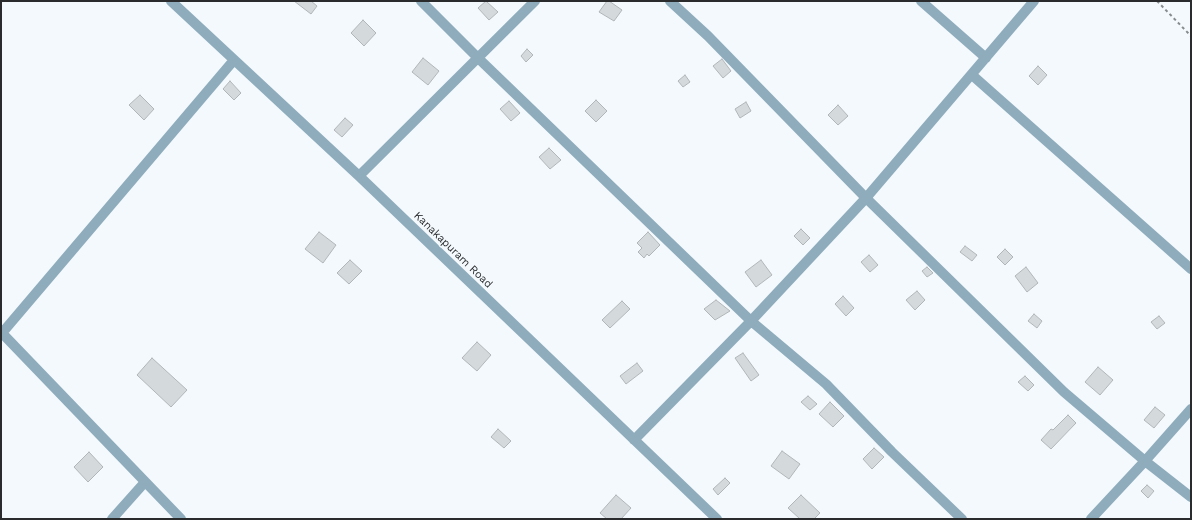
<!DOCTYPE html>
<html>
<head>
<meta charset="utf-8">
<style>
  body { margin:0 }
  #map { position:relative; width:1192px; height:520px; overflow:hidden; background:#f3f9fc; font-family:"Work Sans",sans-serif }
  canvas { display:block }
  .frame { position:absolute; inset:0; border:2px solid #292b2d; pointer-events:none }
</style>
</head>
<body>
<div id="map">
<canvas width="1192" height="520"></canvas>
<div class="frame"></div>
</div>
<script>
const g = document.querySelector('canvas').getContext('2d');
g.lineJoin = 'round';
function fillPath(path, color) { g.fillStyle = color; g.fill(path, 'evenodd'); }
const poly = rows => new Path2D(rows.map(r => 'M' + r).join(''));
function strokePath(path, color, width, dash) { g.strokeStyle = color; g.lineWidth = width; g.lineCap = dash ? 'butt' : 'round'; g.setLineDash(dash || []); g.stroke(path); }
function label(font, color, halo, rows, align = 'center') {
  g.font = font + ' "Work Sans",sans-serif'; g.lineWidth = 3; g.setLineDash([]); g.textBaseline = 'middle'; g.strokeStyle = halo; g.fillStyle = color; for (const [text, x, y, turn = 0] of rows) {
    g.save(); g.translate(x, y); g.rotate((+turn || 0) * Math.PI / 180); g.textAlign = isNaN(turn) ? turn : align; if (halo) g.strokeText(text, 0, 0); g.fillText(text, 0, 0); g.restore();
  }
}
const building = poly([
  [294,1,311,1,317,6,311,14,294,1],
  [486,1,498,12,489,20,478,8,486,1],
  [607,1,609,1,622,10,614,21,599,12,607,1],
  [363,20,376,33,364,46,351,33,363,20],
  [527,49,533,55,526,62,521,56,527,49],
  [423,58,439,71,428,85,412,72,423,58],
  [722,59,731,71,723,78,713,66,722,59],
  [1038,66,1047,75,1038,85,1029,76,1038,66],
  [685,75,690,82,683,87,678,81,685,75],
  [230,81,241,93,234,100,223,89,230,81],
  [140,95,154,109,144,120,129,105,140,95],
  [596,100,607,111,596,122,585,111,596,100],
  [509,101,520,113,511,121,500,109,509,101],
  [746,102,751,111,740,118,735,109,746,102],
  [838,105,848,116,838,125,828,115,838,105],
  [345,118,353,125,342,137,334,130,345,118],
  [549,148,561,160,550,169,539,157,549,148],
  [801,229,810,238,803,245,794,236,801,229],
  [319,232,336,245,323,263,305,249,319,232],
  [648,232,660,245,649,256,647,254,644,258,638,252,642,248,637,243,648,232],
  [965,246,977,255,972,261,960,252,965,246],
  [1005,249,1013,257,1005,265,997,257,1005,249],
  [869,255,878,265,870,272,861,262,869,255],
  [350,260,362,271,349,284,337,273,350,260],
  [761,260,772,275,756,287,745,272,761,260],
  [927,267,933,273,927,277,922,271,927,267],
  [1026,267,1038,283,1027,292,1015,276,1026,267],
  [917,291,925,300,915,310,906,300,917,291],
  [843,296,854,308,846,316,835,304,843,296],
  [716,300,730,311,715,320,704,309,716,300],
  [622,301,630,309,610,328,602,320,622,301],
  [1034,314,1042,321,1037,328,1028,321,1034,314],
  [1159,316,1165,323,1157,329,1151,322,1159,316],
  [477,342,491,355,477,371,462,358,477,342],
  [743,353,759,375,751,381,735,358,743,353],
  [152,358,187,390,171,407,137,375,152,358],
  [637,363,643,371,626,384,620,376,637,363],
  [1098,367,1113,380,1100,395,1085,382,1098,367],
  [1025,376,1034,385,1028,391,1018,382,1025,376],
  [808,396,817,404,810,410,801,402,808,396],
  [830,402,844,416,833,427,819,414,830,402],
  [1155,407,1165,415,1154,428,1144,420,1155,407],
  [1068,415,1076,423,1051,449,1041,440,1051,429,1053,430,1068,415],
  [498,429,511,441,504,448,491,437,498,429],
  [874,448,884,457,872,469,863,459,874,448],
  [782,451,800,464,789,479,771,466,782,451],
  [89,452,103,467,88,482,74,467,89,452],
  [725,478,730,483,718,495,713,489,725,478],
  [1147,485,1154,491,1148,498,1141,491,1147,485],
  [616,495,631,508,621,519,607,519,600,513,616,495],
  [801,495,820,513,814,519,800,519,788,508,801,495]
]);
fillPath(building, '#d4d9dc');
strokePath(building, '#b1b6b9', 1);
strokePath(poly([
  [1157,1,1191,36]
]), '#888c8f', 2, [3, 3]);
strokePath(poly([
  [171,1,359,176,717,519],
  [421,1,477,57,751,321,826,384,892,452,962,519],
  [670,1,708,36,866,198,1064,392,1145,461,1191,497],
  [921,1,986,58],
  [972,75,1191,269],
  [359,176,535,1],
  [1,332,181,519],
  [2,333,234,60],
  [634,440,751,321,866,198,1034,1],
  [112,519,145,482],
  [1091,519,1145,461,1191,409]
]), '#8facbd', 10);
label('11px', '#292b2d', '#f3f9fc', [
  ["Kanakapuram Road",453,250,44]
]);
</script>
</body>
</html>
